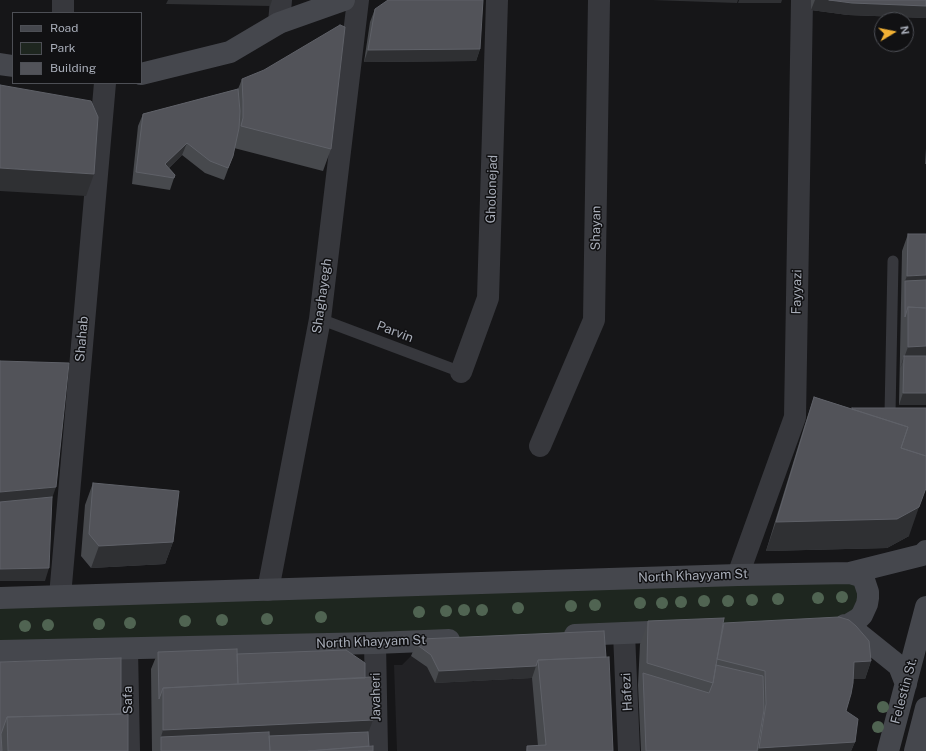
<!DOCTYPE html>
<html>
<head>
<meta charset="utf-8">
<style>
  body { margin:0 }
  #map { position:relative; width:926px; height:751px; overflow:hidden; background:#161618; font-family:"Public Sans",sans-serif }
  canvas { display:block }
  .legend { position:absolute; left:12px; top:12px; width:130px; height:72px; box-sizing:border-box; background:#111113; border:1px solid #4d4f55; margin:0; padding:5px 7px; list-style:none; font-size:12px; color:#a8adb8 }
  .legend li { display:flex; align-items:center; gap:8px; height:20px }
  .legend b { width:20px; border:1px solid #4d4f55 }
  .north { position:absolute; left:874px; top:12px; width:40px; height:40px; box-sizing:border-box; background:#111113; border:1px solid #4d4f55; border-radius:50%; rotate:80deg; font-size:11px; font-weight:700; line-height:16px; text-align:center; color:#a8adb8 }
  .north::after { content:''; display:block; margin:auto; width:14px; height:18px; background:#f2b134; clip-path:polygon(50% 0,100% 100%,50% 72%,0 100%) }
</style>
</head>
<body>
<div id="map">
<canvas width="926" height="751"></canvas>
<ul class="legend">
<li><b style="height:5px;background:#45474d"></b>Road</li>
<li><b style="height:11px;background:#1e261f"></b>Park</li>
<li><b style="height:11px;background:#525359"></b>Building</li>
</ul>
<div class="north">N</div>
</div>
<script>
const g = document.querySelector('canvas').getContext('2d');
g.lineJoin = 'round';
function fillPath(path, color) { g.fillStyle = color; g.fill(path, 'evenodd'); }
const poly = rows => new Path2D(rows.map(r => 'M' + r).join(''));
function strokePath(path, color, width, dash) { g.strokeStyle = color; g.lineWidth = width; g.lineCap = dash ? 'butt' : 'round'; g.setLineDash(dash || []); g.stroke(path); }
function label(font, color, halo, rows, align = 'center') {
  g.font = font + ' "Public Sans",sans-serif'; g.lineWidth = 3; g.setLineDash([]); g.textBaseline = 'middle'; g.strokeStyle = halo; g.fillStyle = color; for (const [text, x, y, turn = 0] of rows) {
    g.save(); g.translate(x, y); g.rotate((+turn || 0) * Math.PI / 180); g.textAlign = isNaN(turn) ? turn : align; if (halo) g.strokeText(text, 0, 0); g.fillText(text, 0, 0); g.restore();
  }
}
fillPath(poly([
  [411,656,427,667,435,683,532,678,606,751,397,751,394,665,402,665]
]), '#222225');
fillPath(poly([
  [860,576,858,619,393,642,0,651,0,598]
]), '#1e261f');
strokePath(poly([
  [320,319,461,372],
  [890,414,893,261]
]), '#37383d', 11);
strokePath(poly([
  [63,13,63,0],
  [279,23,281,0],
  [461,372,488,298,497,0],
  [540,446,594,320,599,0],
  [738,575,795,417,802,0],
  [268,590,320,319,358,0],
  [60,596,105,83],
  [624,633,629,751],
  [375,643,377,751],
  [127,649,129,751]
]), '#37383d', 22);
strokePath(poly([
  [0,64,13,66],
  [141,74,230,52,279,23,344,0],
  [0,598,738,575,850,573,922,555,926,551],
  [845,625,848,625,899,666,906,684],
  [848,625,858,619,862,615,867,604,868,598,868,592,864,580,860,576,850,573],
  [575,635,674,631],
  [0,651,375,643,449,640],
  [888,751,926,607],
  [915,751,926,708]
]), '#45474d', 22);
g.fillStyle = '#506452';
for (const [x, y] of [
  [842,597],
  [818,598],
  [778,599],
  [752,600],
  [704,601],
  [728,601],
  [681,602],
  [640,603],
  [662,603],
  [595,605],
  [571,606],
  [518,608],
  [464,610],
  [482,610],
  [446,611],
  [419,612],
  [321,617],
  [267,619],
  [222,620],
  [185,621],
  [130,623],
  [99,624],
  [48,625],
  [25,626],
  [883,707],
  [878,727]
]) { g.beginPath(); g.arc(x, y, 6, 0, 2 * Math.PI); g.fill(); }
fillPath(poly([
  [811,0,926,0,926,18,848,15,811,10],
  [375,9,480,49,476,61,364,62,370,22],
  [242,79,331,149,323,171,234,148,233,156,224,180,205,173,182,155,169,168,175,175,170,190,132,184,138,126,143,114,238,89],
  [926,148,926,164,925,164],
  [908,234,926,405,899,405,902,251],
  [814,397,852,409,852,408,909,536,887,548,766,551,804,427],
  [93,483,173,542,165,564,91,568,81,556,85,505],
  [648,621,724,623,871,661,865,679,853,679,846,711,855,742,851,751,641,751,638,685,640,644],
  [604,631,613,751,526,751,527,746,538,746,532,678,435,683,427,667,411,656,416,644],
  [158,652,237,654,365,678,368,732,369,746,373,751,152,751,151,669],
  [0,662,121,714,128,751,0,751]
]), '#47494d');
fillPath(poly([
  [168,0,272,0,270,6,166,4],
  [652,0,738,0,737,3],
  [739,0,782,0,781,3,738,3],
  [815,0,829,0,926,6,926,18,848,15,811,10],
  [480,49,476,61,364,62,368,50],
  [187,143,182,155,160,176,165,164],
  [0,168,94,174,86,196,0,191],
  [926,275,926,292,905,281,907,276],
  [926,346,926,369,904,356,900,369,908,347],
  [903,393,926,393,926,405,899,405],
  [56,487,48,510,0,514,0,492],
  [919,507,909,536,887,548,766,551,776,522],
  [173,542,165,564,91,568,99,546],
  [49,568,45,581,0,581,0,569],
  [871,661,865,679,848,679,854,662],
  [536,666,532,678,435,683,439,671],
  [373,720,362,749,161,737,163,730],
  [855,742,851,751,758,751,759,748]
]), '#2f3033');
const building = poly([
  [388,0,483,0,480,49,368,50,375,9,388,0],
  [829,0,926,0,926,6,852,3,829,0],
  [340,25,345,27,331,149,241,126,243,118,243,101,242,79,264,70,340,25],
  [0,85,91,101,98,117,94,174,0,168,0,85],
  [238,89,240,111,239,128,233,156,228,168,210,161,187,143,165,164,175,175,174,178,136,172,143,114,238,89],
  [908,234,926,234,926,275,907,276,908,234],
  [926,280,926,308,908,307,905,317,905,281,926,280],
  [908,307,926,308,926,346,908,347,908,307],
  [904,356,926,356,926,393,903,393,904,356],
  [0,361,69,363,56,487,0,492,0,361],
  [814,397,908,427,901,448,926,456,926,488,919,507,897,519,776,522,814,397],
  [852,408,926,408,926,456,901,448,908,427,852,409,852,408],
  [93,483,179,491,173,542,99,546,89,534,93,483],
  [52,497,49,568,0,569,0,502,52,497],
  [839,617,849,620,856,626,869,641,871,661,854,662,853,683,851,694,846,711,858,719,855,742,759,748,766,704,765,671,717,659,724,623,839,617],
  [724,618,713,683,647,663,648,621,724,618],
  [604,631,606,657,538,660,536,666,439,671,431,655,416,644,421,639,604,631],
  [237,649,238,684,163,688,159,699,158,652,237,649],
  [346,650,365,663,365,678,238,684,237,654,346,650],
  [609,657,613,751,527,751,527,746,546,745,538,660,609,657],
  [121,658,121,714,7,717,1,734,2,751,0,751,0,662,121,658],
  [716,665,763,676,764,710,757,751,646,751,643,673,709,693,713,683,716,665],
  [372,677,373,720,163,730,163,688,372,677],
  [128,714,128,751,8,751,7,717,128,714],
  [269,732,270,751,161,751,161,737,269,732],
  [368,732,369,746,308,751,270,751,269,736,368,732],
  [373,746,373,751,308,751,373,746]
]);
fillPath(building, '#525359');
strokePath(building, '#5f6168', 1);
label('13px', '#a8adb8', '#111113', [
  ["Gholonejad",492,189,-88],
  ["Shayan",596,228,-89],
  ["Fayyazi",797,292,-89],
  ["Shaghayegh",322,296,-82],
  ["Parvin",395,332,21],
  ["Shahab",82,339,-85],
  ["North Khayyam St",693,576,-2],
  ["North Khayyam St",371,642,-2],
  ["Felestin St.",904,691,-75],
  ["Hafezi",627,692,-93],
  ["Javaheri",376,697,-91],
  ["Safa",128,700,-91]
]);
</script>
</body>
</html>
